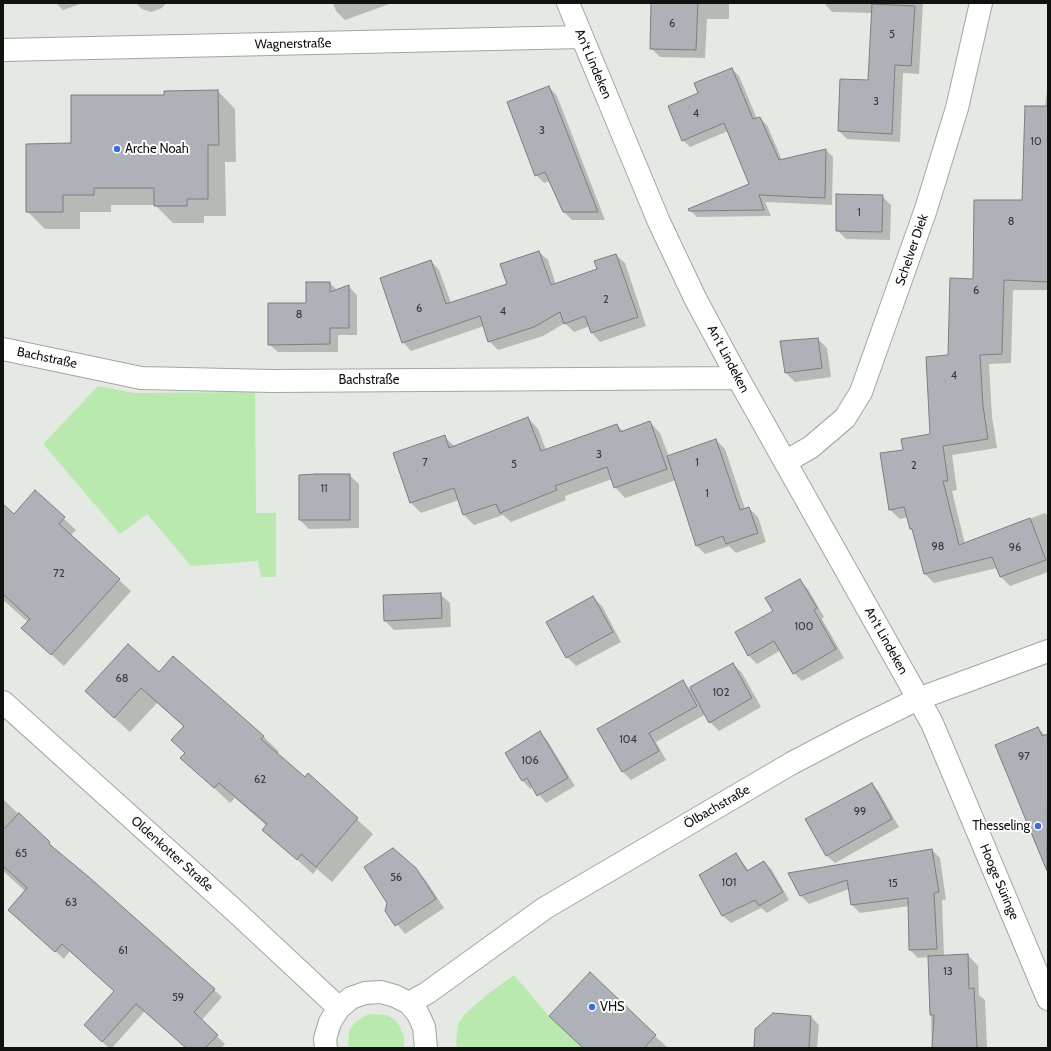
<!DOCTYPE html>
<html>
<head>
<meta charset="utf-8">
<style>
  body { margin:0 }
  #map { position:relative; width:1051px; height:1051px; overflow:hidden; background:#e4e9e3; font-family:Cabin,sans-serif }
  canvas { display:block }
  .frame { position:absolute; inset:0; border:4px solid #101210; pointer-events:none }
</style>
</head>
<body>
<div id="map">
<canvas width="1051" height="1051"></canvas>
<div class="frame"></div>
</div>
<script>
const g = document.querySelector('canvas').getContext('2d');
g.lineJoin = 'round';
function fillPath(path, color) { g.fillStyle = color; g.fill(path, 'evenodd'); }
const poly = rows => new Path2D(rows.map(r => 'M' + r).join(''));
function strokePath(path, color, width, dash) { g.strokeStyle = color; g.lineWidth = width; g.lineCap = dash ? 'butt' : 'round'; g.setLineDash(dash || []); g.stroke(path); }
function label(font, color, halo, rows, align = 'center') {
  g.font = font + ' Cabin,sans-serif'; g.lineWidth = 4; g.setLineDash([]); g.textBaseline = 'middle'; g.strokeStyle = halo; g.fillStyle = color; for (const [text, x, y, turn = 0] of rows) {
    g.save(); g.translate(x, y); g.rotate((+turn || 0) * Math.PI / 180); g.textAlign = isNaN(turn) ? turn : align; if (halo) g.strokeText(text, 0, 0); g.fillText(text, 0, 0); g.restore();
  }
}
fillPath(poly([
  [98,386,135,393,255,392,256,513,276,513,276,577,261,577,258,561,191,566,147,514,120,534,43,444],
  [514,975,549,1016,583,1048,457,1048,456,1041,458,1024,465,1014,485,996],
  [369,1014,387,1015,395,1020,400,1027,404,1037,404,1048,348,1048,349,1031,354,1024,361,1018]
]), '#bae9b0');
fillPath(poly([
  [56,3,83,3,63,10],
  [136,3,168,3,165,4,162,8,151,12,142,9],
  [333,3,392,3,345,20,336,11],
  [652,3,729,3,729,19,707,19,705,58,660,57,651,48],
  [824,3,923,3,919,74,903,73,900,142,847,139,839,131,869,81,873,13,832,12],
  [732,69,739,76,757,119,760,118,767,125,782,160,826,150,833,157,832,205,765,202,771,216,697,217,690,210,750,185,728,131,690,147,683,140,700,94],
  [1048,82,1048,290,1013,290,1011,363,989,364,992,417,997,448,952,455,957,490,952,491,965,544,1045,513,1048,517,1048,572,1010,586,1001,577,997,568,934,583,925,574,914,532,910,528,908,517,900,519,890,510,881,454,904,450,931,435,949,356,974,280,1023,201,1045,107],
  [549,87,557,96,605,220,572,220,564,212,550,181,544,183,536,175],
  [218,91,235,109,236,162,225,162,226,216,204,216,204,223,173,223,155,205,111,205,111,212,80,212,80,229,45,229,27,211,72,144,165,96],
  [882,196,891,205,890,240,846,239,837,230],
  [539,252,548,260,556,285,598,270,616,255,625,263,646,326,600,342,592,333,590,326,574,332,565,323,543,336,498,350,489,341,484,326,411,351,403,342,431,261,439,270,451,303,508,285],
  [330,283,337,290,349,287,357,295,357,335,338,335,338,352,278,352,269,344,307,304],
  [818,339,827,348,831,377,795,382,786,373],
  [528,418,538,429,546,450,617,425,624,432,650,422,660,433,669,457,716,440,725,449,745,509,749,508,758,517,766,542,736,553,729,546,705,554,696,545,676,480,625,498,615,487,612,479,565,496,566,500,511,522,503,515,474,525,464,515,459,500,421,513,411,503,394,454,444,436,455,447],
  [349,475,359,484,359,528,309,529,300,520],
  [35,492,76,530,70,536,131,591,64,666,22,628,28,622,3,600,3,514,14,515],
  [799,580,808,589,824,617,822,619,844,658,802,681,794,673,781,650,757,664,749,656,774,611],
  [440,594,450,603,451,627,394,630,385,621],
  [593,597,602,606,621,642,576,666,567,657],
  [173,657,264,737,279,752,277,754,305,778,308,775,373,834,332,882,317,869,313,874,264,830,267,826,235,798,230,803,182,758,186,754,172,740,184,727,157,703,130,732,102,707,159,674],
  [733,664,742,673,761,707,719,731,710,722,706,714,656,742,666,760,631,780,623,772,682,681,690,689],
  [1038,728,1046,736,1048,735,1048,858,1039,849],
  [540,733,547,740,575,786,546,803,533,787,530,789,523,781,506,753],
  [872,784,879,792,899,827,835,863,827,856,807,820],
  [3,799,57,851,222,997,201,1021,225,1044,221,1048,186,1048,145,1011,112,1048,109,1048,93,1033,115,991,70,951,64,959,17,917,26,892,3,871],
  [932,850,940,858,946,900,942,900,944,956,968,955,978,966,979,995,985,1000,987,1048,932,1048,929,957,918,958,910,950,909,906,860,913,852,905,849,889,809,904,801,896,789,874],
  [736,854,749,871,764,862,772,870,789,900,767,913,761,908,731,923,723,916,700,875],
  [415,869,425,879,444,908,405,934,386,910],
  [773,1014,811,1017,819,1025,817,1048,755,1048],
  [655,1036,668,1048,584,1048]
]), '#0003');
const building = poly([
  [651,3,698,3,696,50,650,49,651,3],
  [872,4,915,6,911,66,895,65,892,134,838,131,840,79,868,80,872,4],
  [732,68,753,119,760,117,779,160,826,149,825,198,759,195,764,210,689,211,688,209,749,184,724,123,682,141,668,106,698,93,694,83,732,68],
  [549,86,598,212,563,212,545,172,535,176,507,102,549,86],
  [218,90,219,145,208,145,208,199,187,199,187,206,154,206,154,188,94,188,94,195,63,195,63,212,26,212,26,144,71,143,71,95,164,95,164,91,218,90],
  [1025,106,1048,106,1048,282,1004,280,1002,354,980,355,983,406,988,439,943,446,948,481,943,481,959,545,1030,518,1046,560,1000,577,992,557,924,574,912,529,910,529,904,507,889,510,880,453,903,450,901,439,930,434,926,357,948,355,950,278,973,279,974,200,1022,200,1025,106],
  [836,194,883,195,882,232,836,231,836,194],
  [539,251,551,285,597,269,594,261,616,254,638,317,591,333,585,316,564,324,560,312,534,327,488,342,480,316,402,343,380,278,431,260,446,304,507,284,500,264,539,251],
  [306,282,330,282,330,292,349,285,349,328,330,328,330,344,268,345,268,303,306,303,306,282],
  [818,338,822,368,785,373,780,341,818,338],
  [528,417,541,451,617,424,620,432,650,421,667,469,614,488,607,467,555,486,557,490,500,513,496,504,463,515,454,488,410,503,393,453,445,435,449,448,528,417],
  [716,439,740,510,749,507,758,533,726,544,723,536,696,546,667,456,716,439],
  [316,474,350,474,350,520,299,520,299,475,316,474],
  [35,490,65,517,59,524,120,579,51,655,21,628,30,619,3,594,3,504,14,514,35,490],
  [800,579,817,608,814,610,836,649,793,674,774,641,748,656,735,632,773,611,765,598,800,579],
  [441,593,442,618,384,621,383,595,441,593],
  [593,596,613,632,566,658,546,622,593,596],
  [128,644,159,672,173,656,264,736,261,739,305,777,308,773,358,818,316,867,301,854,297,860,262,830,267,824,233,795,219,783,214,788,180,758,185,753,171,740,184,726,141,688,114,718,85,691,128,644],
  [733,663,752,698,709,723,690,687,733,663],
  [683,680,697,706,649,733,659,751,622,772,597,729,683,680],
  [1038,727,1042,736,1048,734,1047,871,995,745,1038,727],
  [540,731,568,778,537,796,527,778,522,781,505,753,540,731],
  [872,783,892,819,826,856,805,819,872,783],
  [19,813,50,842,49,844,90,878,215,989,194,1012,218,1035,205,1048,186,1048,136,1004,102,1042,84,1025,114,991,62,944,55,952,8,910,27,888,3,866,3,830,19,813],
  [393,848,416,868,436,899,395,926,385,911,387,903,364,867,393,848],
  [932,849,939,892,934,893,937,949,909,950,908,898,851,905,847,880,800,896,788,873,932,849],
  [736,853,747,871,764,861,783,892,759,906,755,900,722,916,699,875,736,853],
  [968,954,969,989,974,988,977,1048,932,1048,934,1015,930,1015,928,956,968,954],
  [590,972,656,1035,644,1048,583,1048,549,1016,590,972],
  [773,1013,811,1016,809,1048,754,1048,755,1029,773,1013]
]);
fillPath(building, '#aeb1b7');
strokePath(building, '#7a7d83', 1);
const street = poly([
  [568,3,659,222,696,300,738,378,932,723,1048,999],
  [3,50,582,37],
  [3,349,141,378,272,381,738,378],
  [785,462,811,447,845,418,861,392,926,209,957,108,981,3]
]);
const secondary = poly([
  [3,702,234,910,339,1008],
  [409,1003,427,993,545,908,792,763,855,730,918,699,1048,651],
  [326,1048,325,1039,330,1022,339,1008,351,998,365,993,381,992,395,996,409,1003,418,1014,424,1027,426,1048]
]);
strokePath(street, '#a2a6a1', 24);
strokePath(secondary, '#a2a6a1', 24);
strokePath(street, '#fff', 22);
strokePath(secondary, '#fff', 22);
for (const [x, y, r, color] of [
  [117,149,4,"#3e6cdd"],
  [1038,826,4,"#3e6cdd"],
  [592,1007,4,"#3e6cdd"]
]) { const dot = new Path2D(); dot.arc(x, y, r, 0, 2 * Math.PI); g.fillStyle = color; g.fill(dot); strokePath(dot, '#fff', 1.5); }
label('11px', '#383a3a', null, [
  ["6",672,24],
  ["5",892,35],
  ["3",876,102],
  ["4",696,114],
  ["3",542,131],
  ["10",1036,142],
  ["1",859,213],
  ["8",1011,222],
  ["6",976,291],
  ["2",606,300],
  ["6",419,309],
  ["4",503,312],
  ["8",299,315],
  ["4",954,376],
  ["3",599,455],
  ["7",425,463],
  ["1",697,463],
  ["5",514,465],
  ["2",914,466],
  ["11",324,489],
  ["1",707,494],
  ["98",938,547],
  ["96",1015,548],
  ["72",59,574],
  ["100",804,627],
  ["68",122,679],
  ["102",721,693],
  ["104",628,740],
  ["97",1024,757],
  ["106",530,761],
  ["62",260,780],
  ["99",860,812],
  ["65",21,854],
  ["56",396,878],
  ["101",729,883],
  ["15",893,884],
  ["63",71,903],
  ["61",123,951],
  ["13",948,972],
  ["59",178,998]
]);
label('13px', '#101210', '#fff', [
  ["Wagnerstraße",293,44,-1],
  ["An't Lindeken",593,64,67],
  ["Schelver Diek",912,250,-71],
  ["Bachstraße",47,358,12],
  ["An't Lindeken",728,359,62],
  ["Bachstraße",369,380],
  ["An't Lindeken",886,641,61],
  ["Ölbachstraße",717,807,-30],
  ["Oldenkotter Straße",172,854,42],
  ["Hooge Süringe",999,882,67]
]);
label('13px', '#101210', '#fff', [
  ["Arche Noah",125,149],
  ["Thesseling",1030,826,"right"],
  ["VHS",600,1007]
], 'left');
</script>
</body>
</html>
